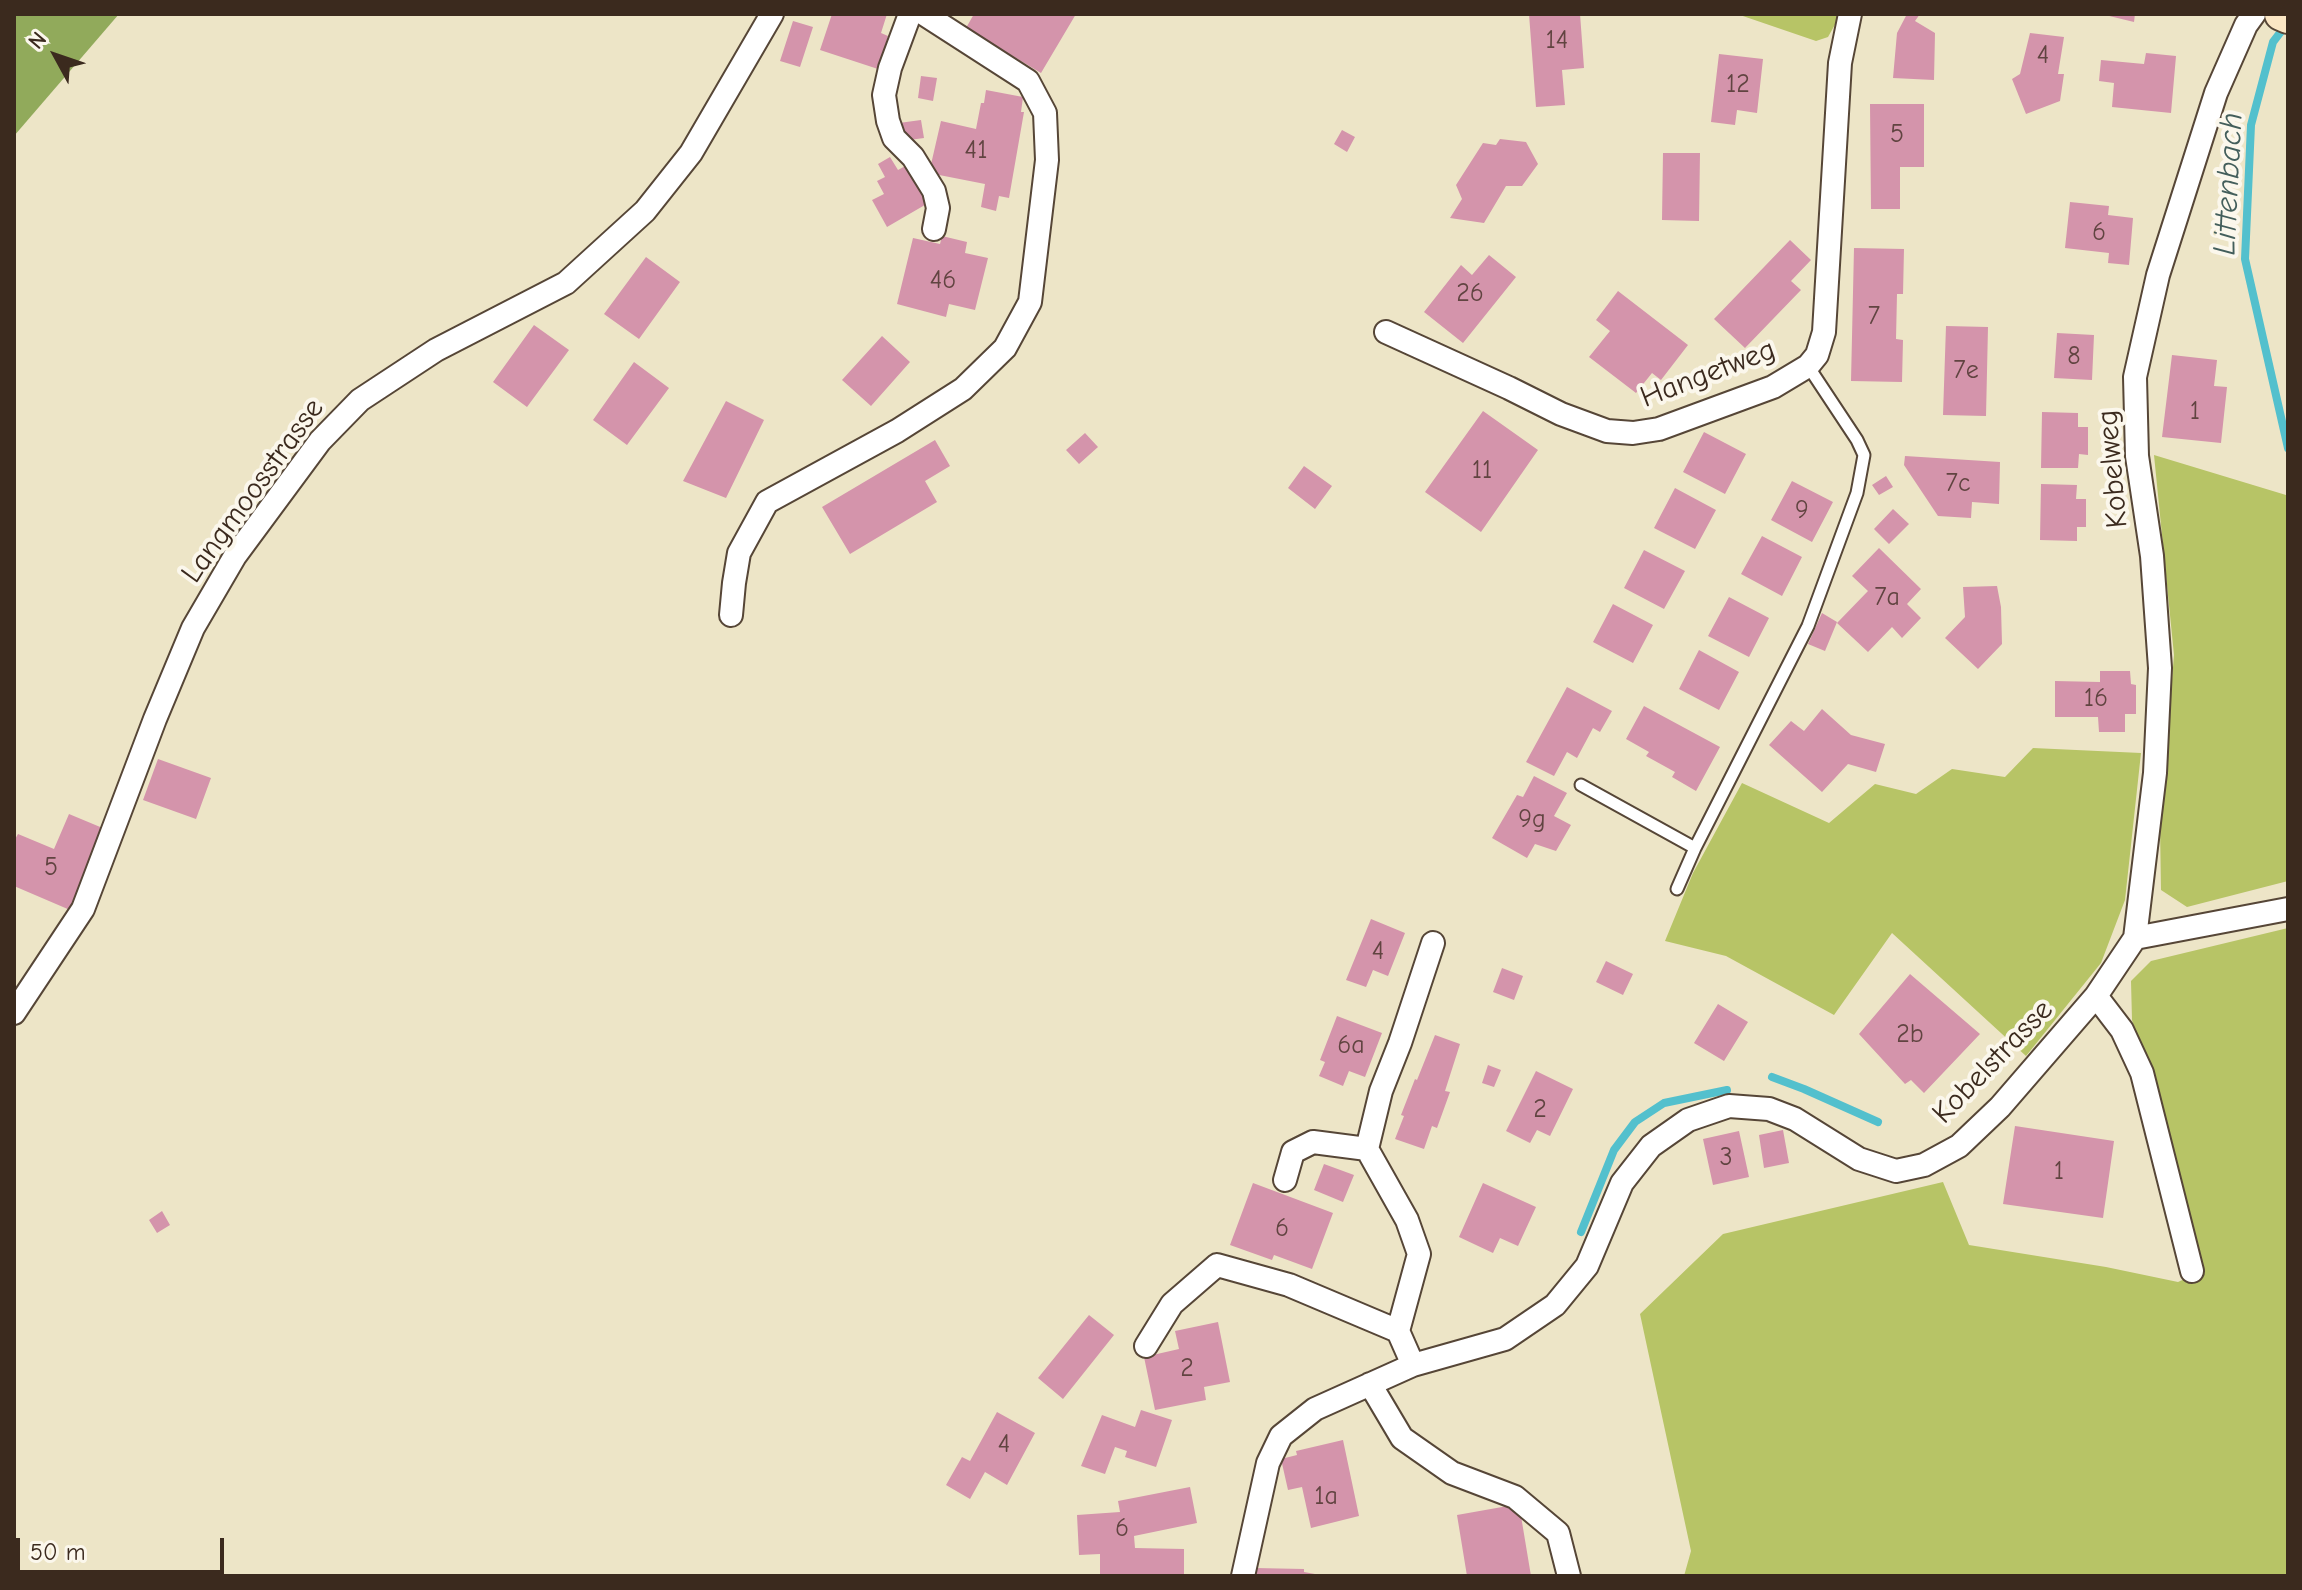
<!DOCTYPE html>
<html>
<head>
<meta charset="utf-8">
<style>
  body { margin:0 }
  #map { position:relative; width:2302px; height:1590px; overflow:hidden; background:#ede5c7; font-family:"Comic Neue",sans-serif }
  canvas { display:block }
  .frame { position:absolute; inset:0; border:16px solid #3b2a1e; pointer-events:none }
  .north { position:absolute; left:16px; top:16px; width:80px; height:80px; -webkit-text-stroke:6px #fbf7ec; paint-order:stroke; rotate:310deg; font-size:22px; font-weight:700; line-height:32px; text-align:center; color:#3b2a1e }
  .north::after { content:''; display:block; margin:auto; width:28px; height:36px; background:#3b2a1e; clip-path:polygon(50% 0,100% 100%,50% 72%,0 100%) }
  .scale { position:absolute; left:16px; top:1538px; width:208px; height:36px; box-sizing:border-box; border:4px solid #3b2a1e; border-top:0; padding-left:10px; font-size:24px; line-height:28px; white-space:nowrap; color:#3b2a1e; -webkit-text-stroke:6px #fbf7ec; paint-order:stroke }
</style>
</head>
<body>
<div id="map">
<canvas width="2302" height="1590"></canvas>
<div class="frame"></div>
<div class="north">N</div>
<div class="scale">50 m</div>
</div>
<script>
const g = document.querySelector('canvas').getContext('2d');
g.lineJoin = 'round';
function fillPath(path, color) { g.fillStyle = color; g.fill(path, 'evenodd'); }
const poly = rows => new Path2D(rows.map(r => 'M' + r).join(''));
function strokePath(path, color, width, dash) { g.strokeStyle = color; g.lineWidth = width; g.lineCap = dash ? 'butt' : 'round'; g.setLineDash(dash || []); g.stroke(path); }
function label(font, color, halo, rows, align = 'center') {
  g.font = font + ' "Comic Neue",sans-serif'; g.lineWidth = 8; g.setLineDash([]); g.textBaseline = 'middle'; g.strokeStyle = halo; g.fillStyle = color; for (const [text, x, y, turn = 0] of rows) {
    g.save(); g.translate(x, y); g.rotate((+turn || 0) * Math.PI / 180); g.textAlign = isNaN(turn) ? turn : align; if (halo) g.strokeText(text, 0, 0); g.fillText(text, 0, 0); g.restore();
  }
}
fillPath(poly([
  [1737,14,1839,14,1837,21,1828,37,1816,41],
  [2154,455,2286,495,2288,505,2288,881,2187,907,2161,890,2160,826,2174,655],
  [2033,748,2141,753,2125,900,2101,963,2026,1056,1892,933,1834,1015,1726,956,1665,941,1693,873,1742,783,1829,823,1875,784,1916,794,1952,769,2005,777],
  [2288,928,2288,1576,1684,1576,1691,1551,1640,1314,1723,1234,1943,1182,1969,1245,2106,1267,2178,1282,2202,1271,2174,1155,2132,1020,2131,981,2151,961]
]), '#b7c466');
fillPath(poly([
  [14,14,119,14,14,136]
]), '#91aa5b');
strokePath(poly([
  [2286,25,2273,42,2251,125,2245,259,2288,448],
  [1772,1077,1804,1089,1878,1122],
  [1581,1232,1614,1150,1635,1122,1664,1103,1727,1090]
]), '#53c0cd', 8);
fillPath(poly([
  [832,14,887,14,881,33,888,36,878,69,820,50],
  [974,14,1076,14,1041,73,966,28],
  [1529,14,1580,14,1584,68,1562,70,1565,105,1536,107],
  [1907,14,1920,14,1915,21,1935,33,1934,80,1893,78,1897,33],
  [2101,14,2135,14,2134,22],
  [793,21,813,27,800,67,780,61],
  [2030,33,2064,37,2058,74,2064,74,2060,101,2026,114,2012,79,2020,74],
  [2146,53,2176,56,2171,113,2112,107,2114,83,2099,81,2101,60,2144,64],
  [1719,54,1763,59,1757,113,1737,110,1735,125,1711,122],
  [921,76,937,78,933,101,918,98],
  [986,90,1023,97,1021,112,1024,112,1009,198,999,196,996,211,981,207,985,184,929,173,941,121,976,129,981,103,984,103],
  [1870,104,1924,104,1924,167,1900,167,1900,209,1871,209],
  [921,120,924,138,902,141,899,123],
  [1342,130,1355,137,1347,152,1334,144],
  [1500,139,1526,142,1538,164,1522,186,1506,186,1484,223,1450,218,1462,199,1456,185,1483,143,1496,145],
  [1663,153,1700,153,1699,221,1662,220],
  [890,157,898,170,909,164,930,202,887,227,872,200,884,194,877,181,885,177,878,164],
  [2070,202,2109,206,2108,215,2133,218,2129,265,2108,263,2109,253,2065,248],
  [942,236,967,242,965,253,988,258,975,310,949,304,946,317,897,304,913,238,940,244],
  [1790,240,1811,260,1791,281,1801,290,1745,348,1714,319],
  [1854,248,1904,249,1903,294,1897,294,1896,339,1903,340,1902,382,1851,381],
  [1489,255,1516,277,1463,343,1424,312,1461,265,1472,275],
  [646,257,680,282,639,339,604,314],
  [1618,291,1688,345,1661,380,1652,373,1636,393,1589,357,1610,331,1596,320],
  [534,325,569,350,527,407,493,382],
  [1946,326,1988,327,1986,416,1943,415],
  [2057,333,2094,335,2092,380,2054,378],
  [882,336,910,362,871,406,842,380],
  [2172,355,2217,360,2214,386,2227,387,2221,443,2162,437],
  [634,362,669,388,627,445,593,420],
  [726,401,764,420,726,498,683,481],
  [1483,411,1538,450,1481,532,1425,492],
  [2042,412,2078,413,2078,427,2088,427,2088,455,2079,454,2078,468,2041,468],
  [1704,432,1746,454,1725,494,1683,472],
  [1085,433,1098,447,1079,464,1066,450],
  [935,440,950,466,925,481,937,502,850,554,822,507],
  [1905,456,2000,462,1999,504,1972,502,1971,518,1938,516,1904,465],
  [1304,466,1332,486,1315,509,1288,488],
  [1886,476,1893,487,1879,495,1872,485],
  [1792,481,1833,502,1812,542,1771,520],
  [2041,484,2077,485,2076,499,2086,499,2086,527,2077,527,2077,541,2040,540],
  [1675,488,1716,510,1695,549,1654,528],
  [1893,509,1909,524,1889,544,1874,529],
  [1762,536,1802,557,1782,596,1741,574],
  [1879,548,1921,589,1907,604,1921,618,1902,638,1892,627,1868,652,1837,623,1868,591,1852,576],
  [1644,550,1685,571,1664,609,1624,588],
  [1997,586,2001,607,2002,644,1978,669,1945,638,1965,617,1963,587],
  [1729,597,1769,618,1749,657,1708,636],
  [1613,604,1653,625,1633,663,1593,642],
  [1822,613,1837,622,1825,651,1808,644],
  [1699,650,1739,672,1719,710,1679,689],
  [2100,671,2130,671,2131,684,2136,685,2136,714,2125,714,2125,732,2099,732,2098,717,2055,717,2055,681,2100,682],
  [1567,687,1612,711,1600,732,1593,728,1577,758,1567,752,1554,776,1526,762],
  [1644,706,1720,747,1696,791,1672,777,1675,772,1646,756,1649,752,1626,739],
  [1822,709,1851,735,1885,744,1876,772,1848,764,1822,792,1769,745,1791,721,1804,731],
  [158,759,211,778,196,819,143,800],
  [1534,776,1567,793,1554,816,1571,825,1556,851,1535,844,1527,858,1492,838,1517,795,1523,797],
  [69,814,105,829,70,910,14,886,14,841,18,834,54,849],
  [1371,919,1405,933,1388,976,1373,970,1366,987,1346,980],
  [1606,961,1633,974,1623,995,1596,982],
  [1502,968,1523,976,1514,1000,1493,992],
  [1910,974,1980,1034,1924,1093,1911,1080,1905,1084,1859,1034],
  [1718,1004,1748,1022,1724,1061,1694,1043],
  [1337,1016,1382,1033,1365,1077,1349,1071,1343,1086,1319,1076,1325,1062,1320,1060],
  [1435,1035,1460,1044,1445,1091,1450,1092,1437,1128,1432,1126,1424,1149,1395,1139,1404,1116,1401,1115,1415,1079,1417,1080],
  [1488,1065,1501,1070,1494,1087,1482,1083],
  [1536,1071,1573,1089,1550,1136,1537,1130,1530,1143,1506,1131],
  [2015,1126,2114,1141,2103,1218,2003,1204],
  [1783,1130,1789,1163,1764,1168,1759,1135],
  [1739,1131,1749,1177,1713,1185,1703,1139],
  [1324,1164,1354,1175,1343,1202,1314,1190],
  [1253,1183,1333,1213,1312,1269,1274,1255,1272,1260,1230,1245],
  [1483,1183,1536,1207,1518,1246,1500,1238,1493,1253,1459,1237],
  [162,1211,170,1225,157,1233,149,1220],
  [1089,1315,1114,1335,1063,1399,1038,1378],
  [1218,1322,1230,1382,1204,1387,1206,1400,1155,1410,1144,1357,1179,1349,1175,1331],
  [1141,1410,1172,1420,1156,1467,1125,1457,1127,1451,1115,1447,1105,1474,1081,1466,1102,1415,1135,1427],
  [997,1412,1035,1433,1007,1485,985,1472,970,1499,946,1485,962,1457,970,1461],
  [1343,1440,1359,1516,1311,1528,1302,1487,1288,1490,1281,1459,1297,1455,1296,1451],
  [1190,1487,1197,1523,1134,1536,1135,1548,1184,1549,1184,1576,1100,1576,1100,1554,1079,1555,1077,1515,1120,1512,1118,1501],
  [1519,1504,1531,1576,1467,1576,1457,1515],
  [1255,1568,1304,1569,1304,1572,1315,1574,1315,1576,1255,1576]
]), '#d494ab');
const lane = poly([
  [1581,785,1695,848],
  [1677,889,1695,848,1808,626,1857,493,1864,455,1857,440,1808,366]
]);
const street = poly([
  [910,14,890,68,884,95,888,121,894,138,913,157,934,191,938,208,934,229],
  [1386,332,1509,388,1561,414,1607,431,1633,433,1659,429,1773,387,1808,366,1817,355,1824,332,1840,63,1850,14],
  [731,615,734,583,739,553,767,502,897,431,963,389,1005,348,1030,302,1047,160,1045,113,1028,81,924,14],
  [2135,938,2288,909],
  [2096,996,2122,1030,2142,1073,2192,1271],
  [14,1013,83,909,155,719,193,628,235,556,320,441,360,400,436,350,566,283,645,211,691,153,772,14],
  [1285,1180,1293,1152,1313,1142,1367,1149],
  [1398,1331,1419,1254,1407,1220,1367,1149,1381,1091,1400,1043,1433,943],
  [1146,1346,1172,1304,1217,1265,1289,1285,1398,1331,1413,1365],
  [1370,1384,1402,1438,1452,1473,1515,1497,1558,1533,1569,1576],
  [1243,1576,1268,1463,1281,1436,1315,1409,1413,1365,1505,1339,1555,1305,1587,1266,1622,1183,1651,1146,1688,1120,1729,1106,1769,1109,1795,1119,1859,1159,1896,1171,1924,1165,1959,1146,2000,1107,2096,996,2135,938,2155,773,2160,668,2152,556,2137,456,2135,377,2158,275,2216,93,2246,25,2254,14]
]);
const secondary = poly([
  [2281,14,2288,17]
]);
strokePath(lane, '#564637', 15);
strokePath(street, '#564637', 26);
strokePath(secondary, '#564637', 36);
strokePath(lane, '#fff', 11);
strokePath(street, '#fff', 22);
strokePath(secondary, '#fbe6c4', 32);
label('26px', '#614441', null, [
  ["14",1557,41],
  ["4",2043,56],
  ["12",1738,85],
  ["5",1897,135],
  ["41",976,151],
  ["6",2099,233],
  ["46",943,281],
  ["26",1470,294],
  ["7",1874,317],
  ["8",2074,357],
  ["7e",1966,371],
  ["1",2195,412],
  ["11",1482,471],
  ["7c",1958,484],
  ["9",1802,511],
  ["7a",1887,598],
  ["16",2096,699],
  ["9g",1532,820],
  ["5",51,868],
  ["4",1378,952],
  ["2b",1910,1035],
  ["6a",1351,1046],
  ["2",1540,1110],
  ["3",1726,1158],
  ["1",2059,1172],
  ["6",1282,1229],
  ["2",1187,1369],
  ["4",1004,1445],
  ["1a",1326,1497],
  ["6",1122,1529]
]);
label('30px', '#3b2a1e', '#fbf7ec', [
  ["Hangetweg",1708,374,-21],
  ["Kobelweg",2113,469,-95],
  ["Langmoosstrasse",253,491,-54],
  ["Kobelstrasse",1993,1062,-46]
]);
label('italic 32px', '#435e5b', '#fbf7ec', [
  ["Littenbach",2229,184,-87]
]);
</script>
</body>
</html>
